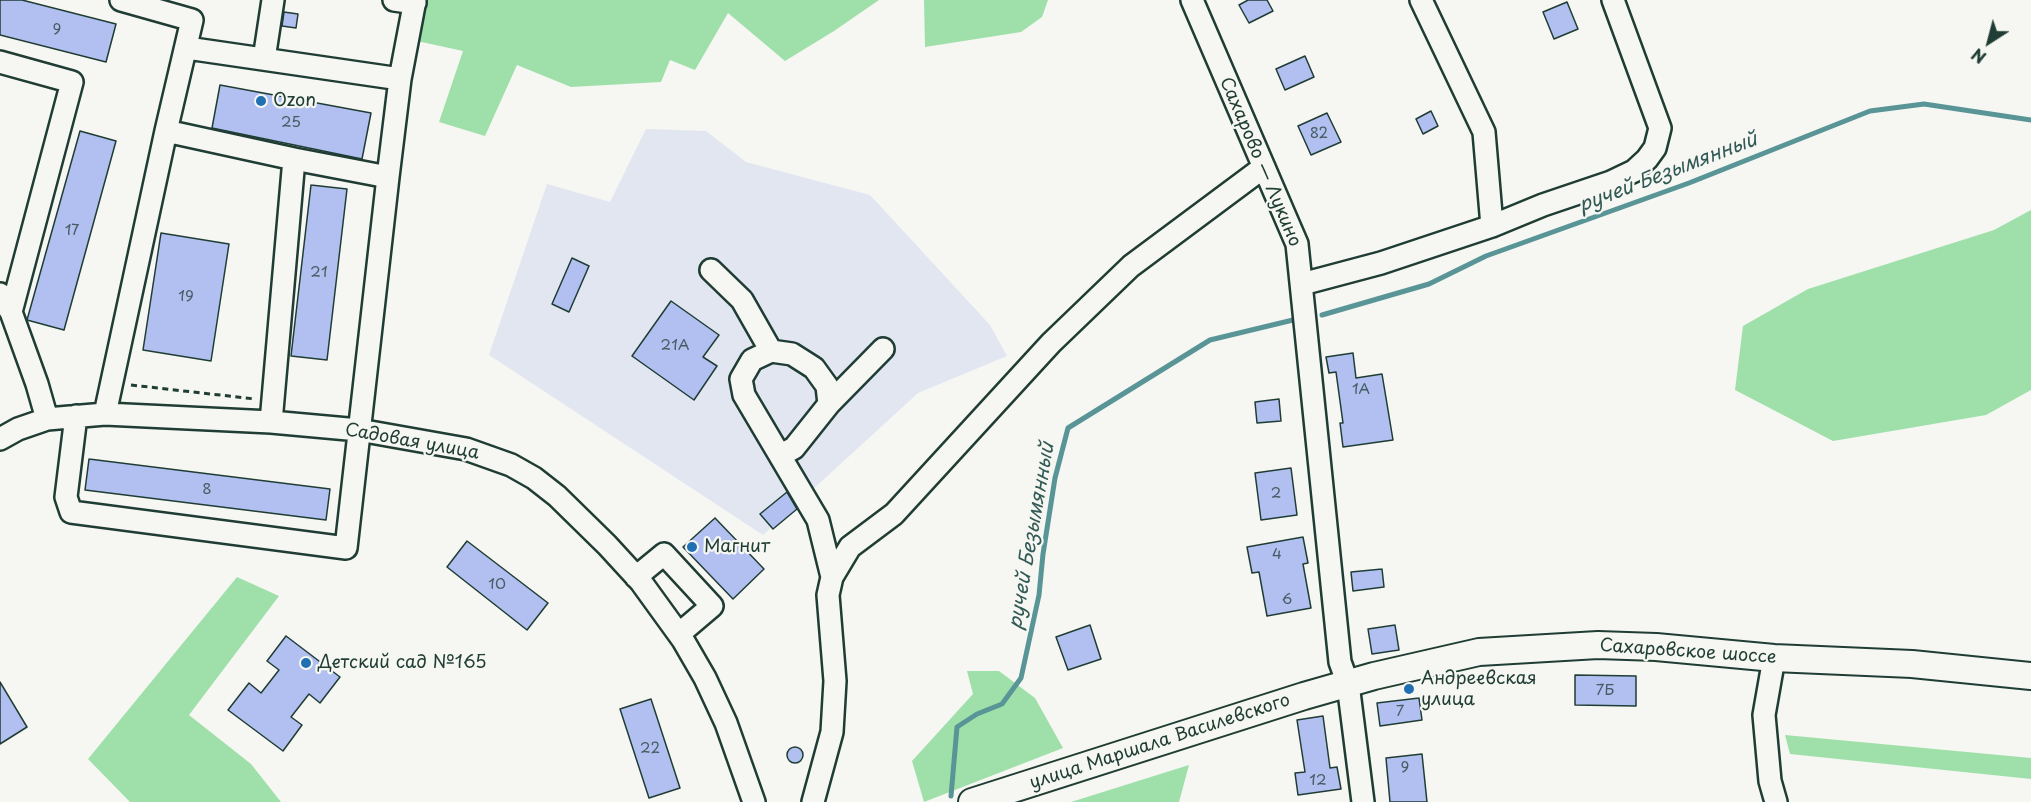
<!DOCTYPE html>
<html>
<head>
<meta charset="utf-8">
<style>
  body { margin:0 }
  #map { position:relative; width:2031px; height:802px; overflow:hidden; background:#f6f6f2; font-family:"Playpen Sans",sans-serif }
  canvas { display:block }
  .north { position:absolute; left:1959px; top:12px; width:60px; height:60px; -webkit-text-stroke:4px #f6f6f2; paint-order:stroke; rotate:216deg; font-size:16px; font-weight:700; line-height:24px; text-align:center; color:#1f3d34 }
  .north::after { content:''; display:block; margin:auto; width:21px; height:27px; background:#1f3d34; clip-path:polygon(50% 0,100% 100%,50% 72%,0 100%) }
</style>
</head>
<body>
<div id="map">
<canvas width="2031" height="802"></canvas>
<div class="north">N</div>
</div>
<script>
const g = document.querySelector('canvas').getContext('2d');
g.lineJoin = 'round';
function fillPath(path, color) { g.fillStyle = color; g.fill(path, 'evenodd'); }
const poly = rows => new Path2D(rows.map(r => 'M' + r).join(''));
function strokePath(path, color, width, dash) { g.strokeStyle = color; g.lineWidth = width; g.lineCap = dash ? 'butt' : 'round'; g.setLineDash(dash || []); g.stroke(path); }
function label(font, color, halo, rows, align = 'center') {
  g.font = font + ' "Playpen Sans",sans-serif'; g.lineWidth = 4.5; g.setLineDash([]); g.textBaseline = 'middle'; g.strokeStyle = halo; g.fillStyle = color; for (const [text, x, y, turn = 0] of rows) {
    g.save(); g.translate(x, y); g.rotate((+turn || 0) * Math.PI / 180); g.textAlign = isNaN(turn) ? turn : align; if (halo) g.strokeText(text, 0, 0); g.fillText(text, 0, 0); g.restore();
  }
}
fillPath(poly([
  [646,129,706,131,746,162,870,195,990,325,1007,356,918,393,763,535,489,355,547,184,610,202]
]), '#e1e6f1');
fillPath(poly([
  [424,0,879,0,834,31,785,61,728,13,695,70,670,60,661,82,571,87,517,65,485,136,439,122,463,51,417,41],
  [924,0,1048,0,1042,17,1021,32,925,47],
  [2031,210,2031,390,1986,415,1833,441,1735,390,1743,326,1808,289,1994,230],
  [237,577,279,596,189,715,251,764,281,802,130,802,88,759],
  [967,671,999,671,1035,698,1063,748,924,802,912,761,973,694],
  [1785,735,2031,758,2031,779,1790,754],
  [1189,765,1179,802,1071,802]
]), '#9fe0aa');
strokePath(poly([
  [1322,315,1429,284,1486,256,1689,183,1870,111,1924,104,2031,120],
  [951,796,957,727,977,714,1002,704,1021,678,1039,595,1043,554,1055,478,1068,428,1210,340,1293,320]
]), '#599596', 5);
const building = poly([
  [0,0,22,0,116,24,106,62,0,35,0,0],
  [1248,0,1267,0,1273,11,1249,23,1239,5,1248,0],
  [1567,2,1578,29,1554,39,1543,12,1567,2],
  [284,12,298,14,296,28,282,26,284,12],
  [1305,56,1314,77,1285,90,1276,69,1305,56],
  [220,85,371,113,362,159,212,128,220,85],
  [1431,111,1438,126,1423,134,1416,119,1431,111],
  [1327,113,1341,142,1311,155,1298,126,1327,113],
  [80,131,116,141,64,330,27,320,80,131],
  [311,185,347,189,327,360,291,356,311,185],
  [161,233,229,244,211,361,143,350,161,233],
  [572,258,589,266,569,312,552,304,572,258],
  [671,301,719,335,703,357,717,366,694,400,632,356,671,301],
  [1353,353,1356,378,1382,374,1393,440,1343,447,1340,423,1343,423,1336,372,1329,373,1326,357,1353,353],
  [1279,399,1281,421,1257,423,1255,402,1279,399],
  [89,459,330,489,326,520,85,490,89,459],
  [1291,468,1297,515,1261,520,1255,473,1291,468],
  [787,492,797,509,773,529,760,514,787,492],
  [715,518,764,569,733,599,683,547,715,518],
  [1303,537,1308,563,1303,564,1311,608,1267,616,1259,572,1252,573,1247,547,1303,537],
  [467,541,548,603,527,630,447,567,467,541],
  [1382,569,1384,587,1353,591,1351,572,1382,569],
  [1090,625,1101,659,1068,670,1056,637,1090,625],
  [1395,625,1399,650,1372,654,1368,629,1395,625],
  [286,636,340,677,320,703,309,694,291,717,302,725,283,751,228,710,249,683,261,693,279,670,267,661,286,636],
  [1575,675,1636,676,1636,706,1575,705,1575,675],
  [0,682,27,727,0,744,0,682],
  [1419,698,1422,720,1380,726,1377,703,1419,698],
  [651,699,680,788,649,798,620,709,651,699],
  [1323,716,1330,768,1337,767,1341,789,1298,795,1295,773,1305,772,1297,720,1323,716],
  '787 755a8 8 0 1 1 16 0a8 8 0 1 1-16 0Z',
  [1422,754,1427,802,1390,802,1386,758,1422,754]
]);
fillPath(building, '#b1c0f0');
strokePath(building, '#1f3d34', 1.5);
const minor = poly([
  [121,0,192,20,166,131],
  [394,0,415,3],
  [1192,0,1297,244,1340,662,1348,684,1363,802],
  [1421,0,1484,132,1492,226],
  [187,48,400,79],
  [264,59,273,0],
  [0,62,72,82,11,312],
  [294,159,388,177],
  [711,270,742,300,771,351,752,360,741,379,744,395,818,520,832,577],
  [1302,284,1381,263,1492,226,1543,205,1611,182,1634,171,1647,159,1655,148,1660,128,1613,0],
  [0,294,11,312,37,384,47,419],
  [771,351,792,354,814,368,827,386,829,404],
  [105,414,166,131,294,159,271,422],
  [76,416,66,497,71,512,346,548,388,177,400,79,415,0],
  [0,439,18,429,47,419,105,414,271,422,359,430,466,449,511,465,534,478,557,496,607,545,641,582,683,640,705,678,726,723,754,802],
  [781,455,794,448,829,404,883,349],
  [636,577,664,554,712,606,679,634],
  [1774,658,1764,715,1770,781,1776,802],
  [813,802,832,732,835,681,828,595,832,577,850,547,894,514,1051,343,1131,266,1264,167]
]);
const major = poly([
  [972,802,1304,696,1374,676,1479,652,1598,645,1656,647,1774,658,1912,664,2031,676]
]);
strokePath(minor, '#1f3d34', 26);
strokePath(major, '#1f3d34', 30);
strokePath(poly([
  [131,385,255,399]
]), '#1f3d34', 3, [6, 4.5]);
strokePath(minor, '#f6f6f2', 21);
strokePath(major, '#f6f6f2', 26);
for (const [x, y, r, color] of [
  [261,101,6,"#1f6fb2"],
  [692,547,6,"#1f6fb2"],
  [306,663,6,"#1f6fb2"],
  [1409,689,6,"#1f6fb2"]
]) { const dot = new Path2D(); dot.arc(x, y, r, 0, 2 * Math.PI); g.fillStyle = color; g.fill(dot); strokePath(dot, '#f6f6f2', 2); }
label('15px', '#445e63', null, [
  ["9",57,30],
  ["25",291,123],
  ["82",1319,134],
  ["17",72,231],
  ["21",319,273],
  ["19",186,297],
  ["21А",675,346],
  ["1А",1361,390],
  ["8",207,490],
  ["2",1276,494],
  ["4",1277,555],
  ["10",497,585],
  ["6",1287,600],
  ["7Б",1605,691],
  ["7",1400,712],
  ["22",650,749],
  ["9",1405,768],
  ["12",1318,781]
]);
label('18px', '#1f3d34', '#f6f6f2', [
  ["Ozon",273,101],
  ["Магнит",704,547],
  ["Детский сад №165",318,663],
  ["Андреевская",1421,679],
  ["улица",1421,700]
], 'left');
label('18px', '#1f3d34', '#f6f6f2', [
  ["Сахарово — Лукино",1260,162,67],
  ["Садовая улица",412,442,10],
  ["Сахаровское шоссе",1688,652,4],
  ["улица Маршала Василевского",1160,742,-18]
]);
label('italic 20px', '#325a55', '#f6f6f2', [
  ["ручей Безымянный",1668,173,-21],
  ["ручей Безымянный",1032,536,-80]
]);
</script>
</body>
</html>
